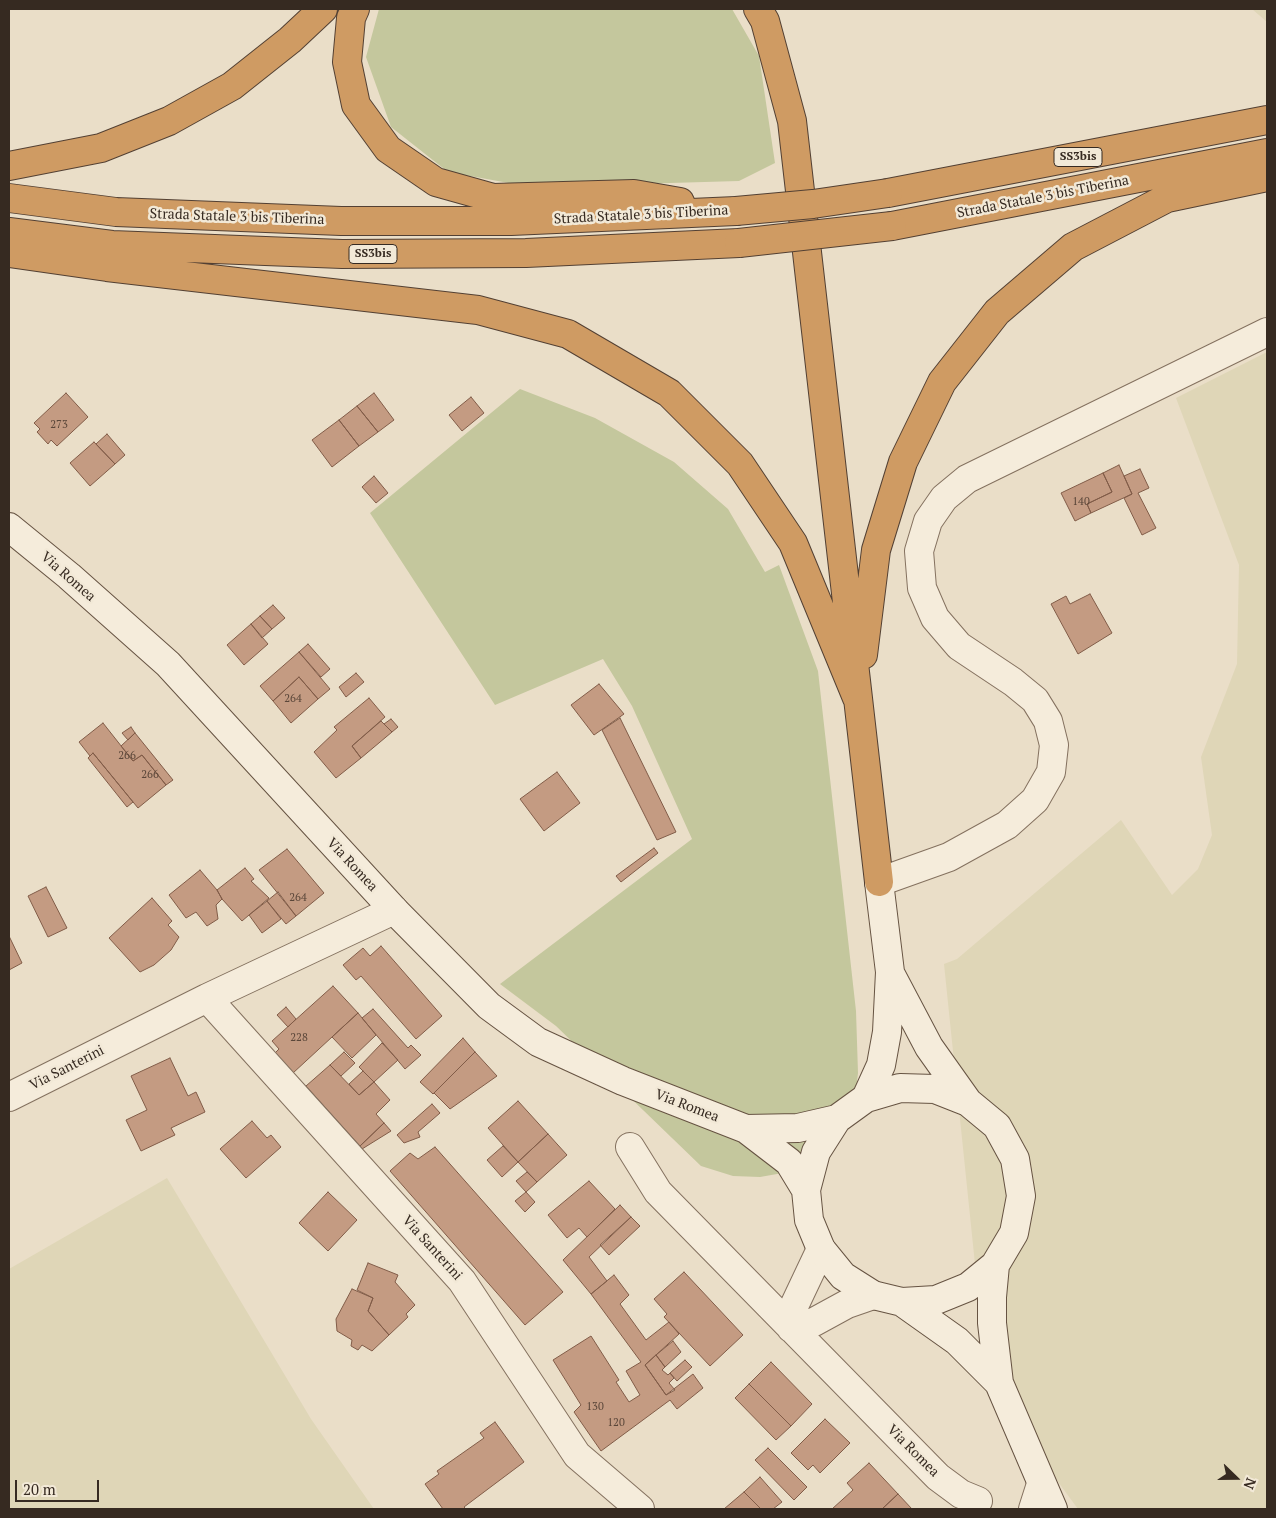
<!DOCTYPE html>
<html>
<head>
<meta charset="utf-8">
<style>
  body { margin:0 }
  #map { position:relative; width:1276px; height:1518px; overflow:hidden; background:#eadec8; font-family:"PT Serif",serif }
  canvas { display:block }
  .frame { position:absolute; inset:0; border:10px solid #362a21; pointer-events:none }
  .north { position:absolute; left:1211px; top:1453px; width:50px; height:50px; -webkit-text-stroke:4px #f2e9d7; paint-order:stroke; rotate:112deg; font-size:14px; font-weight:700; line-height:20px; text-align:center; color:#362a21 }
  .north::after { content:''; display:block; margin:auto; width:18px; height:22px; background:#362a21; clip-path:polygon(50% 0,100% 100%,50% 72%,0 100%) }
  .scale { position:absolute; left:15px; top:1480px; width:84px; height:22px; box-sizing:border-box; border:2px solid #362a21; border-top:0; padding-left:6px; font-size:15px; line-height:18px; white-space:nowrap; color:#362a21; -webkit-text-stroke:4px #f2e9d7; paint-order:stroke }
</style>
</head>
<body>
<div id="map">
<canvas width="1276" height="1518"></canvas>
<div class="frame"></div>
<div class="north">N</div>
<div class="scale">20 m</div>
</div>
<script>
const g = document.querySelector('canvas').getContext('2d');
g.lineJoin = 'round';
function fillPath(path, color) { g.fillStyle = color; g.fill(path, 'evenodd'); }
const poly = rows => new Path2D(rows.map(r => 'M' + r).join(''));
function strokePath(path, color, width, dash) { g.strokeStyle = color; g.lineWidth = width; g.lineCap = dash ? 'butt' : 'round'; g.setLineDash(dash || []); g.stroke(path); }
function label(font, color, halo, rows, align = 'center') {
  g.font = font + ' "PT Serif",serif'; g.lineWidth = 5; g.setLineDash([]); g.textBaseline = 'middle'; g.strokeStyle = halo; g.fillStyle = color; for (const [text, x, y, turn = 0] of rows) {
    g.save(); g.translate(x, y); g.rotate((+turn || 0) * Math.PI / 180); g.textAlign = isNaN(turn) ? turn : align; if (halo) g.strokeText(text, 0, 0); g.fillText(text, 0, 0); g.restore();
  }
}
fillPath(poly([
  [1252,9,1267,9,1267,22],
  [1267,352,1267,1509,1078,1509,1014,1422,982,1332,944,964,957,959,1121,820,1172,895,1198,869,1212,835,1201,757,1237,664,1239,565,1176,398],
  [167,1178,311,1419,374,1509,9,1509,9,1269]
]), '#dfd6b7');
fillPath(poly([
  [379,9,732,9,759,56,775,163,739,181,531,187,448,172,391,127,366,57],
  [520,389,595,418,674,462,728,509,765,572,779,565,818,671,856,1011,858,1073,853,1115,794,1171,760,1177,733,1176,701,1166,556,1026,500,984,692,839,632,706,603,659,495,705,370,513]
]), '#c4c79d');
const building = poly([
  [66,393,88,417,57,446,51,440,48,444,37,432,40,429,34,423,66,393],
  [374,393,394,420,378,432,357,406,374,393],
  [471,397,484,413,462,431,449,415,471,397],
  [357,406,378,432,359,446,339,420,357,406],
  [339,420,359,446,332,467,312,440,339,420],
  [107,434,125,455,115,464,96,444,107,434],
  [94,442,115,464,90,486,70,463,94,442],
  [1119,465,1132,494,1091,513,1087,504,1112,492,1103,473,1119,465],
  [1140,469,1149,488,1138,493,1156,528,1142,535,1124,498,1132,494,1124,476,1140,469],
  [1103,473,1112,492,1087,504,1091,513,1075,521,1061,493,1103,473],
  [374,476,388,493,376,503,362,487,374,476],
  [1090,594,1112,633,1078,654,1051,604,1066,596,1070,604,1090,594],
  [273,605,285,618,272,629,260,616,273,605],
  [260,616,272,629,262,638,251,624,260,616],
  [251,624,268,644,244,665,227,645,251,624],
  [308,644,330,669,321,677,299,652,308,644],
  [299,652,330,689,318,699,299,677,273,701,260,686,299,652],
  [356,673,364,682,346,697,339,687,356,673],
  [299,677,318,699,291,723,273,701,299,677],
  [599,684,624,714,594,735,571,705,599,684],
  [369,698,385,717,352,746,361,758,336,778,314,752,337,730,334,727,369,698],
  [620,718,676,832,657,840,602,730,620,718],
  [391,719,398,727,392,732,384,724,391,719],
  [381,721,392,732,361,758,352,746,381,721],
  [103,723,133,761,142,755,166,785,138,808,93,753,90,756,79,742,103,723],
  [131,727,135,733,128,740,122,733,131,727],
  [135,733,173,780,166,785,142,755,133,761,121,746,135,733],
  [93,753,133,802,127,807,88,758,93,753],
  [557,772,580,803,544,831,520,799,557,772],
  [654,848,658,853,621,882,616,876,654,848],
  [287,849,324,893,296,916,259,870,287,849],
  [245,868,254,879,251,881,269,898,242,921,222,899,217,890,245,868],
  [200,870,217,890,222,899,216,905,218,919,207,926,196,912,186,918,169,895,200,870],
  [46,887,67,928,48,937,28,896,46,887],
  [278,892,296,916,286,924,267,901,278,892],
  [152,898,172,921,168,925,179,937,171,950,154,965,140,972,109,938,152,898],
  [267,901,281,919,262,933,249,915,267,901],
  [9,936,22,963,9,970,9,936],
  [381,946,442,1016,416,1039,361,976,356,980,343,965,363,948,370,956,381,946],
  [333,986,358,1013,293,1073,275,1053,279,1049,272,1041,333,986],
  [286,1007,296,1019,288,1027,277,1015,286,1007],
  [373,1009,408,1048,411,1045,421,1055,405,1069,362,1018,373,1009],
  [358,1013,376,1035,352,1058,332,1037,358,1013],
  [463,1038,475,1052,433,1094,420,1082,463,1038],
  [382,1043,398,1060,374,1082,359,1067,382,1043],
  [344,1052,355,1063,341,1076,330,1065,344,1052],
  [475,1052,497,1076,450,1109,434,1093,475,1052],
  [170,1058,188,1096,196,1092,205,1112,171,1128,175,1135,141,1151,126,1120,147,1110,131,1076,170,1058],
  [330,1065,359,1095,374,1082,390,1100,376,1114,384,1123,360,1146,306,1086,330,1065],
  [363,1071,374,1082,359,1095,349,1084,363,1071],
  [518,1101,548,1134,518,1162,488,1128,518,1101],
  [432,1104,440,1113,418,1132,420,1137,404,1143,397,1135,432,1104],
  [252,1121,267,1138,271,1135,281,1147,246,1178,220,1149,252,1121],
  [384,1123,391,1131,362,1149,360,1146,384,1123],
  [548,1134,567,1155,537,1182,518,1162,548,1134],
  [503,1146,518,1162,502,1177,487,1160,503,1146],
  [435,1147,563,1292,525,1325,390,1171,410,1153,418,1159,435,1147],
  [527,1172,537,1182,526,1192,516,1181,527,1172],
  [589,1181,615,1209,587,1237,579,1228,567,1238,548,1215,589,1181],
  [328,1192,357,1220,328,1251,299,1223,328,1192],
  [526,1192,535,1202,525,1212,515,1201,526,1192],
  [620,1205,631,1217,589,1257,607,1281,591,1294,563,1260,620,1205],
  [631,1217,640,1226,609,1255,600,1245,631,1217],
  [368,1263,398,1275,395,1282,415,1305,406,1314,408,1317,389,1335,368,1311,373,1298,357,1290,368,1263],
  [684,1272,743,1335,710,1366,664,1317,667,1314,654,1299,684,1272],
  [614,1275,629,1295,620,1304,646,1340,669,1322,679,1334,645,1365,666,1395,693,1374,703,1388,677,1409,670,1400,601,1451,574,1412,581,1405,553,1360,591,1336,619,1380,616,1382,629,1402,640,1395,626,1371,641,1362,591,1294,614,1275],
  [352,1289,373,1298,368,1311,389,1335,372,1351,362,1345,358,1350,351,1346,352,1340,337,1331,336,1319,352,1289],
  [673,1341,681,1352,665,1367,656,1355,673,1341],
  [656,1355,665,1367,662,1370,668,1375,670,1373,674,1378,669,1383,675,1390,666,1395,645,1365,656,1355],
  [685,1360,692,1367,677,1381,670,1373,685,1360],
  [771,1362,812,1404,791,1426,749,1384,771,1362],
  [749,1384,791,1426,776,1440,735,1398,749,1384],
  [825,1419,850,1443,820,1473,813,1465,808,1470,791,1453,825,1419],
  [495,1422,524,1462,464,1507,466,1509,443,1509,425,1484,439,1474,437,1471,484,1438,480,1433,495,1422],
  [768,1448,807,1487,794,1500,755,1460,768,1448],
  [869,1463,898,1494,882,1509,832,1509,853,1490,847,1483,869,1463],
  [760,1477,782,1502,773,1509,761,1509,744,1492,760,1477],
  [744,1492,761,1509,724,1509,744,1492],
  [898,1494,912,1509,882,1509,898,1494]
]);
fillPath(building, '#c49b82');
strokePath(building, '#815c48', 1);
const street = poly([
  [879,882,949,857,1007,825,1035,800,1051,772,1054,745,1048,721,1035,700,1013,682,959,646,935,618,922,588,919,551,928,521,944,498,967,479,1267,332],
  [207,998,462,1281,577,1455,640,1509],
  [9,1097,207,998,394,910],
  [630,1147,658,1192,938,1477,961,1494,978,1501],
  [821,1249,795,1304,791,1328,814,1322,847,1304,873,1295],
  [1033,1509,1041,1484]
]);
const secondary = poly([
  [9,527,69,576,168,664,394,910,489,1006,538,1042,623,1081,746,1129,789,1162,806,1190],
  [890,973,929,1047,968,1102],
  [866,1098,881,1065,887,1032,890,972,879,882],
  [746,1129,798,1128,837,1119],
  [995,1265,968,1287,936,1300,902,1302,873,1295,843,1276,821,1249,809,1220,806,1190,816,1152,837,1119,866,1098,900,1088,935,1089,968,1102,997,1126,1015,1159,1021,1196,1014,1233,995,1265,992,1297,992,1323,999,1383,1053,1509],
  [902,1302,957,1341,999,1383]
]);
const highway = poly([
  [355,9,351,18,347,62,356,105,388,149,436,182,493,198,634,194,680,202],
  [758,9,765,21,792,121,879,882],
  [9,166,101,148,169,121,232,86,290,40,323,9],
  [888,193,1267,120],
  [9,198,116,212,341,221,511,221,736,211],
  [892,226,1267,153],
  [9,232,112,245,342,254,526,253,739,243],
  [9,253,107,267,478,310,568,334,669,393,740,464,793,543,857,698],
  [863,655,876,550,903,462,942,382,997,312,1073,247,1167,198,1267,177]
]);
strokePath(street, '#84715f', 30);
strokePath(secondary, '#665342', 30);
strokePath(highway, '#534033', 30);
strokePath(street, '#f5ecdb', 28);
strokePath(secondary, '#f5ecdb', 28);
strokePath(highway, '#cf9b63', 28);
const highwayBridge = poly([
  [736,211,813,204,888,193],
  [739,243,892,226]
]);
strokePath(highwayBridge, '#534033', 30, []);
strokePath(highwayBridge, '#cf9b63', 28);
label('11px', '#5a4639', null, [
  ["273",59,425],
  ["140",1081,502],
  ["264",293,699],
  ["266",127,756],
  ["266",150,775],
  ["264",298,898],
  ["228",299,1038],
  ["130",595,1407],
  ["120",616,1423]
]);
for (const [x, y, w] of [
  [1078,157,48],
  [373,254,48]
]) { const box = new Path2D(); box.roundRect(x - w / 2, y - 9.5, w, 19, 4); g.fillStyle = '#f2e9d7'; g.fill(box); strokePath(box, '#362a21', 1); }
label('bold 12px', '#362a21', null, [
  ["SS3bis",1078,157],
  ["SS3bis",373,254]
]);
label('14px', '#362a21', '#f2e9d7', [
  ["Strada Statale 3 bis Tiberina",1043,197,-11],
  ["Strada Statale 3 bis Tiberina",641,215,-3],
  ["Strada Statale 3 bis Tiberina",237,217,2],
  ["Via Romea",68,577,41],
  ["Via Romea",352,865,47],
  ["Via Santerini",67,1068,-27],
  ["Via Romea",687,1106,21],
  ["Via Santerini",432,1248,48],
  ["Via Romea",913,1451,45]
]);
</script>
</body>
</html>
